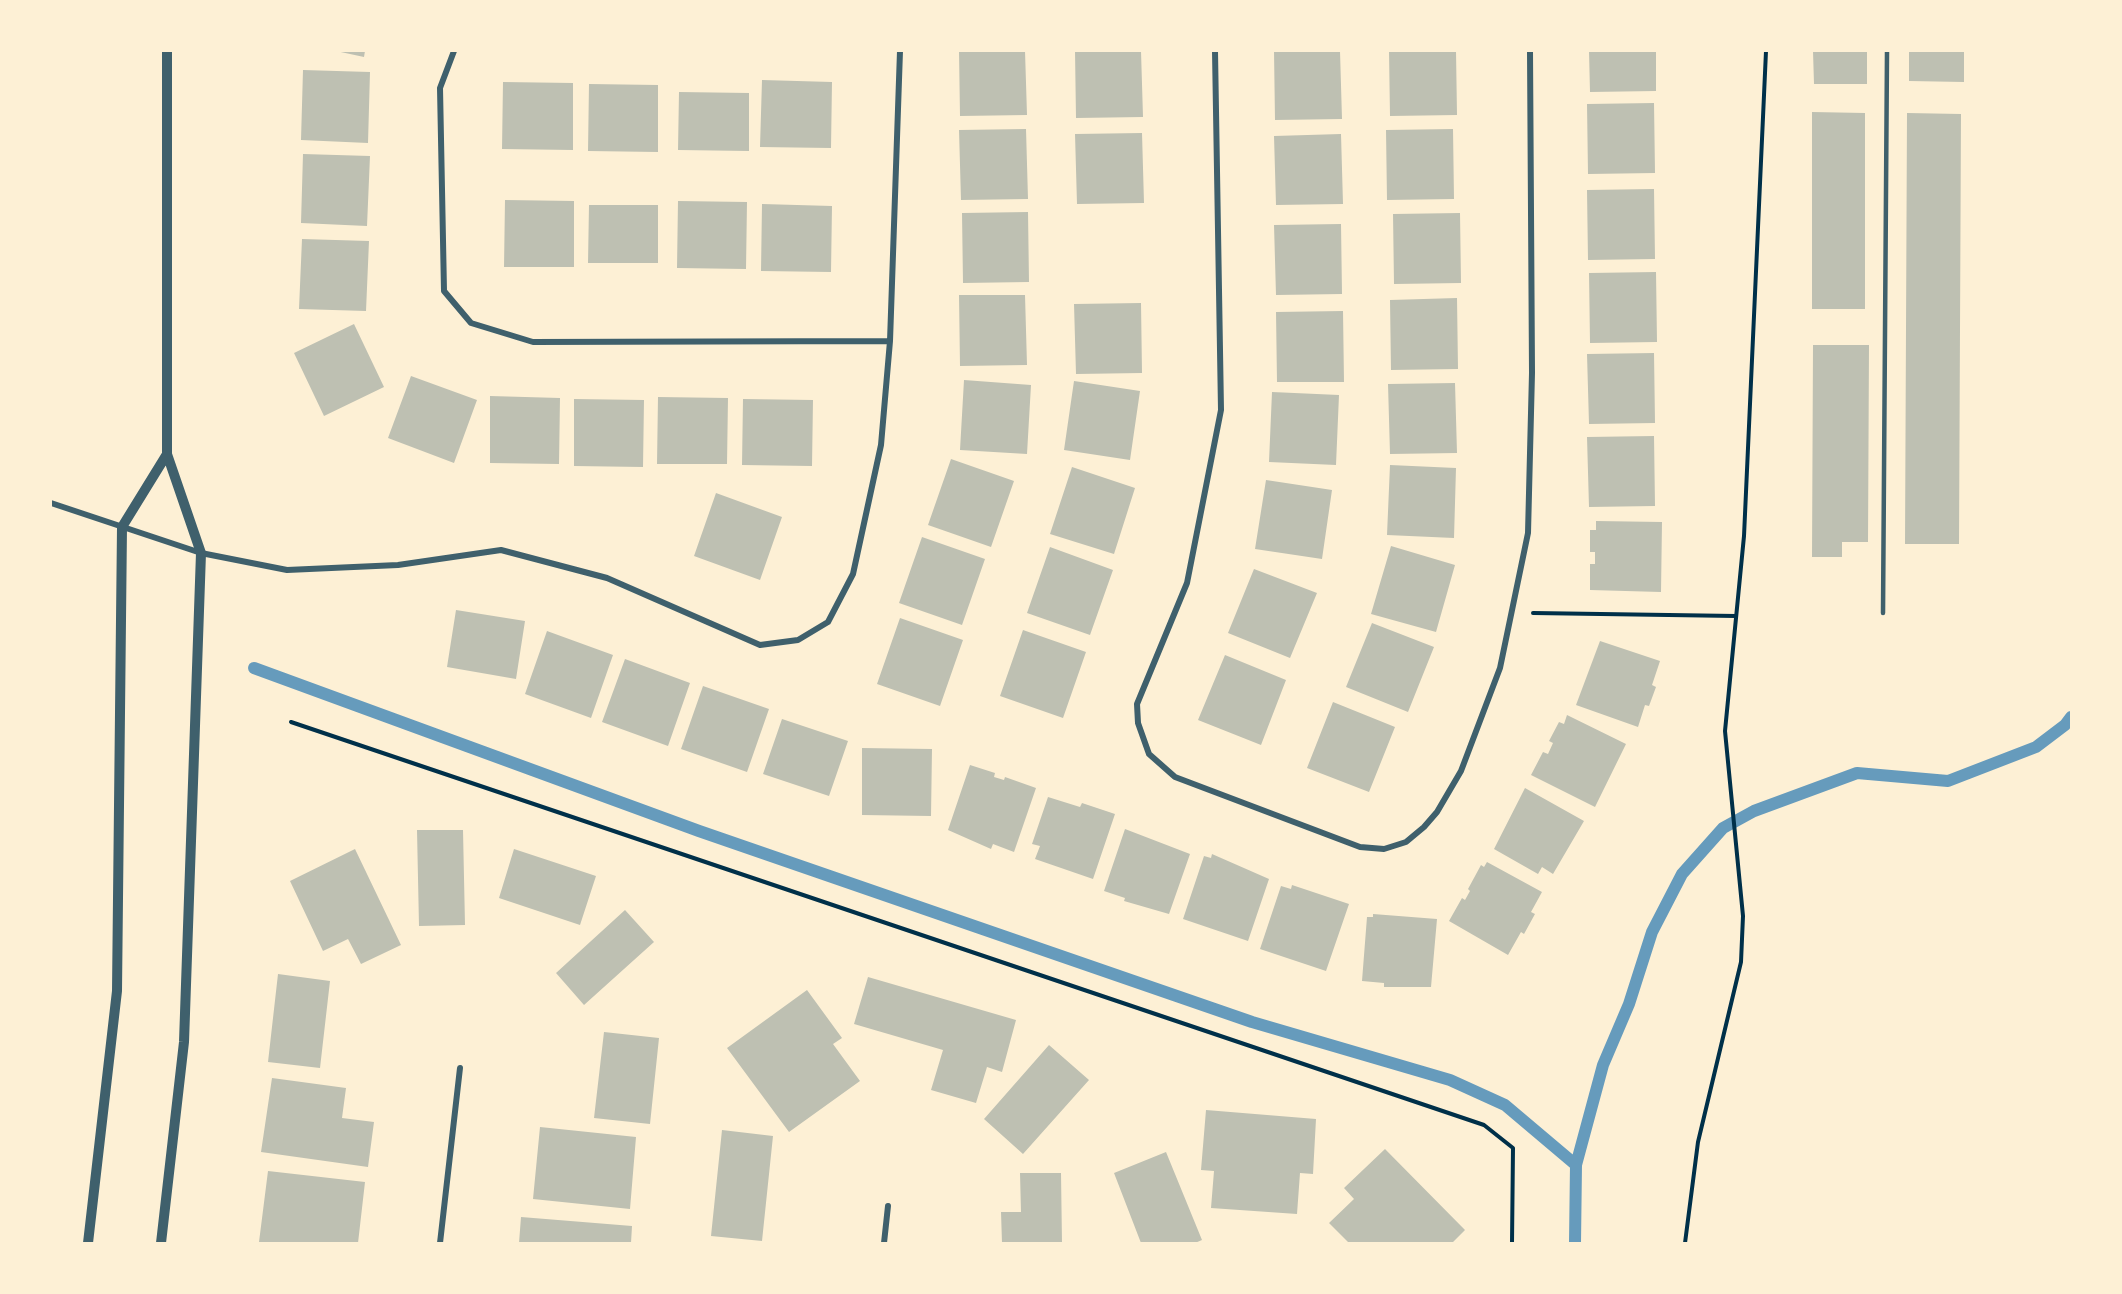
<!DOCTYPE html>
<html>
<head>
<meta charset="utf-8">
<style>
  body { margin:0 }
  #map { position:relative; width:2122px; height:1294px; overflow:hidden; background:#fdf0d5; font-family:"Space Grotesk",sans-serif }
  canvas { display:block }
  .frame { position:absolute; inset:0; border:52px solid #fdf0d5; pointer-events:none }
</style>
</head>
<body>
<div id="map">
<canvas width="2122" height="1294"></canvas>
<div class="frame"></div>
</div>
<script>
const g = document.querySelector('canvas').getContext('2d');
g.lineJoin = 'round';
const poly = rows => new Path2D(rows.map(r => 'M' + r).join(''));
function strokePath(path, color, width, dash) { g.strokeStyle = color; g.lineWidth = width; g.lineCap = dash ? 'butt' : 'round'; g.setLineDash(dash || []); g.stroke(path); }
function fillPath(path, color) { g.fillStyle = color; g.fill(path, 'evenodd'); }
strokePath(poly([
  [254,668,699,831,1252,1022,1450,1080,1505,1105,1576,1165],
  [1575,1243,1576,1165,1603,1065,1629,1004,1652,932,1682,874,1723,828,1754,811,1857,773,1948,781,2036,747,2065,725,2071,717]
]), '#669bbc', 12);
fillPath(poly([
  [336,51,365,51,364,57],
  [959,51,1025,51,1027,115,960,116],
  [1075,51,1141,51,1143,117,1076,118],
  [1274,51,1340,51,1342,119,1275,120],
  [1389,51,1456,51,1457,115,1390,116],
  [1589,51,1656,51,1656,91,1590,92],
  [1813,51,1867,51,1867,84,1814,84],
  [1909,51,1964,51,1964,82,1909,81],
  [303,70,370,72,368,143,301,140],
  [762,80,832,82,831,148,760,147],
  [503,82,573,83,573,150,502,149],
  [589,84,658,85,658,152,588,151],
  [679,92,749,93,749,151,678,150],
  [1654,103,1655,173,1588,174,1587,104],
  [1812,112,1865,113,1865,309,1812,309],
  [1907,113,1961,114,1959,544,1905,544],
  [1026,129,1028,199,961,200,959,130],
  [1453,129,1454,199,1387,200,1386,130],
  [1142,133,1144,203,1077,204,1075,134],
  [1341,134,1343,204,1276,205,1274,136],
  [303,154,370,156,367,226,301,223],
  [1654,189,1655,259,1588,260,1587,190],
  [505,200,574,201,574,267,504,267],
  [678,201,747,202,746,269,677,268],
  [762,204,832,206,831,272,761,271],
  [589,205,658,205,658,263,588,263],
  [1028,212,1029,282,963,283,962,213],
  [1460,213,1461,283,1394,284,1393,214],
  [1341,224,1342,294,1276,295,1274,225],
  [302,239,369,241,366,311,299,309],
  [1656,272,1657,342,1590,343,1589,273],
  [959,295,1025,295,1027,365,960,366],
  [1457,298,1458,369,1391,370,1390,300],
  [1141,303,1142,373,1076,374,1074,304],
  [1343,311,1344,382,1277,382,1276,312],
  [354,324,384,387,324,416,294,353],
  [1813,345,1869,345,1868,542,1842,542,1842,557,1812,557],
  [1654,353,1655,423,1589,424,1587,354],
  [411,376,477,400,454,463,388,438],
  [964,380,1031,385,1027,454,960,450],
  [1074,381,1140,391,1130,460,1064,450],
  [1455,383,1457,453,1390,454,1388,384],
  [1272,392,1339,395,1336,465,1269,462],
  [490,396,560,398,559,464,490,463],
  [658,397,728,398,727,464,657,464],
  [574,399,644,400,643,467,574,466],
  [743,399,813,400,812,466,742,465],
  [1654,436,1655,506,1589,507,1587,437],
  [951,459,1014,481,991,547,928,525],
  [1390,465,1456,468,1454,538,1387,535],
  [1072,467,1135,488,1114,554,1050,534],
  [1266,480,1332,490,1322,559,1255,549],
  [716,493,782,517,760,580,694,556],
  [1596,521,1662,522,1661,592,1590,590,1590,564,1595,564,1595,552,1590,552,1590,530,1596,530],
  [922,537,985,559,962,625,899,603],
  [1391,546,1455,565,1436,632,1371,614],
  [1050,547,1113,570,1090,635,1027,613],
  [1254,569,1317,593,1290,658,1228,633],
  [456,610,525,621,516,679,447,667],
  [900,618,963,640,940,706,877,684],
  [1372,623,1434,647,1408,712,1346,687],
  [1023,630,1086,652,1063,718,1000,696],
  [547,631,613,655,591,718,525,694],
  [1600,641,1660,661,1652,685,1656,687,1649,706,1645,705,1638,727,1576,705],
  [1225,655,1286,680,1261,745,1198,720],
  [625,659,690,683,668,746,602,722],
  [703,686,769,709,747,772,681,749],
  [1333,702,1395,727,1369,792,1307,768],
  [1567,715,1626,744,1595,807,1531,775,1543,752,1548,754,1553,743,1549,741,1559,722,1564,724],
  [782,719,848,741,829,796,763,774],
  [862,748,932,749,931,816,862,815],
  [970,765,995,773,994,777,1004,780,1005,777,1036,788,1014,852,993,844,991,849,948,830],
  [1525,788,1584,821,1553,874,1542,867,1538,874,1494,849],
  [1048,797,1080,807,1082,803,1115,814,1093,879,1035,859,1040,846,1032,844],
  [1125,829,1190,854,1169,914,1124,901,1125,898,1104,891],
  [417,830,463,830,465,925,419,926],
  [355,849,401,945,361,964,348,939,323,951,290,881],
  [514,849,596,876,580,925,499,898],
  [1212,854,1269,879,1248,941,1183,919,1204,856,1211,858],
  [1487,862,1542,892,1531,912,1535,914,1524,934,1521,932,1508,955,1449,921,1462,898,1465,900,1470,891,1468,889,1481,865,1484,867],
  [1292,885,1349,904,1326,971,1260,949,1281,886,1291,889],
  [625,910,654,942,584,1005,556,973],
  [1373,914,1437,919,1431,987,1384,987,1384,983,1362,981,1367,917,1373,917],
  [278,974,330,981,320,1068,268,1062],
  [868,977,1016,1020,1002,1072,987,1067,976,1103,931,1090,943,1050,854,1024],
  [807,990,842,1038,833,1044,860,1081,789,1132,727,1048],
  [604,1032,659,1038,650,1124,594,1118],
  [1049,1045,1089,1080,1023,1154,984,1119],
  [272,1078,346,1088,342,1118,374,1122,368,1167,261,1152],
  [1206,1110,1316,1119,1313,1174,1300,1173,1297,1214,1211,1208,1214,1171,1201,1170],
  [540,1127,636,1137,630,1209,533,1199],
  [722,1130,773,1136,762,1241,711,1236],
  [1385,1149,1465,1230,1452,1243,1349,1243,1329,1223,1354,1199,1344,1188],
  [1166,1152,1202,1240,1195,1243,1141,1243,1114,1173],
  [268,1171,365,1182,358,1243,259,1242],
  [1020,1173,1061,1173,1062,1243,1002,1243,1001,1212,1021,1212],
  [521,1217,632,1226,631,1243,519,1243]
]), '#bec0b2');
strokePath(poly([
  [1533,613,1736,616],
  [291,722,1484,1125,1513,1148,1512,1243],
  [1685,1243,1698,1142,1741,962,1743,916,1725,731,1744,536,1766,51]
]), '#003049', 4);
strokePath(poly([
  [1883,613,1887,51]
]), '#3f606c', 4.5);
strokePath(poly([
  [454,51,440,88,444,291,471,323,533,342,890,341],
  [1215,51,1221,410,1187,583,1137,704,1138,723,1149,754,1175,777,1360,847,1384,849,1406,842,1424,827,1437,812,1461,771,1500,668,1528,533,1532,373,1530,51],
  [51,503,201,553,287,570,398,565,501,550,607,578,760,645,798,640,828,622,853,574,881,445,890,341,900,51],
  [440,1243,460,1068],
  [884,1243,888,1206]
]), '#3f606c', 6);
strokePath(poly([
  [88,1243,117,991,122,527,167,454],
  [161,1243,184,1042,201,553,167,454,167,51]
]), '#3f606c', 10);
</script>
</body>
</html>
